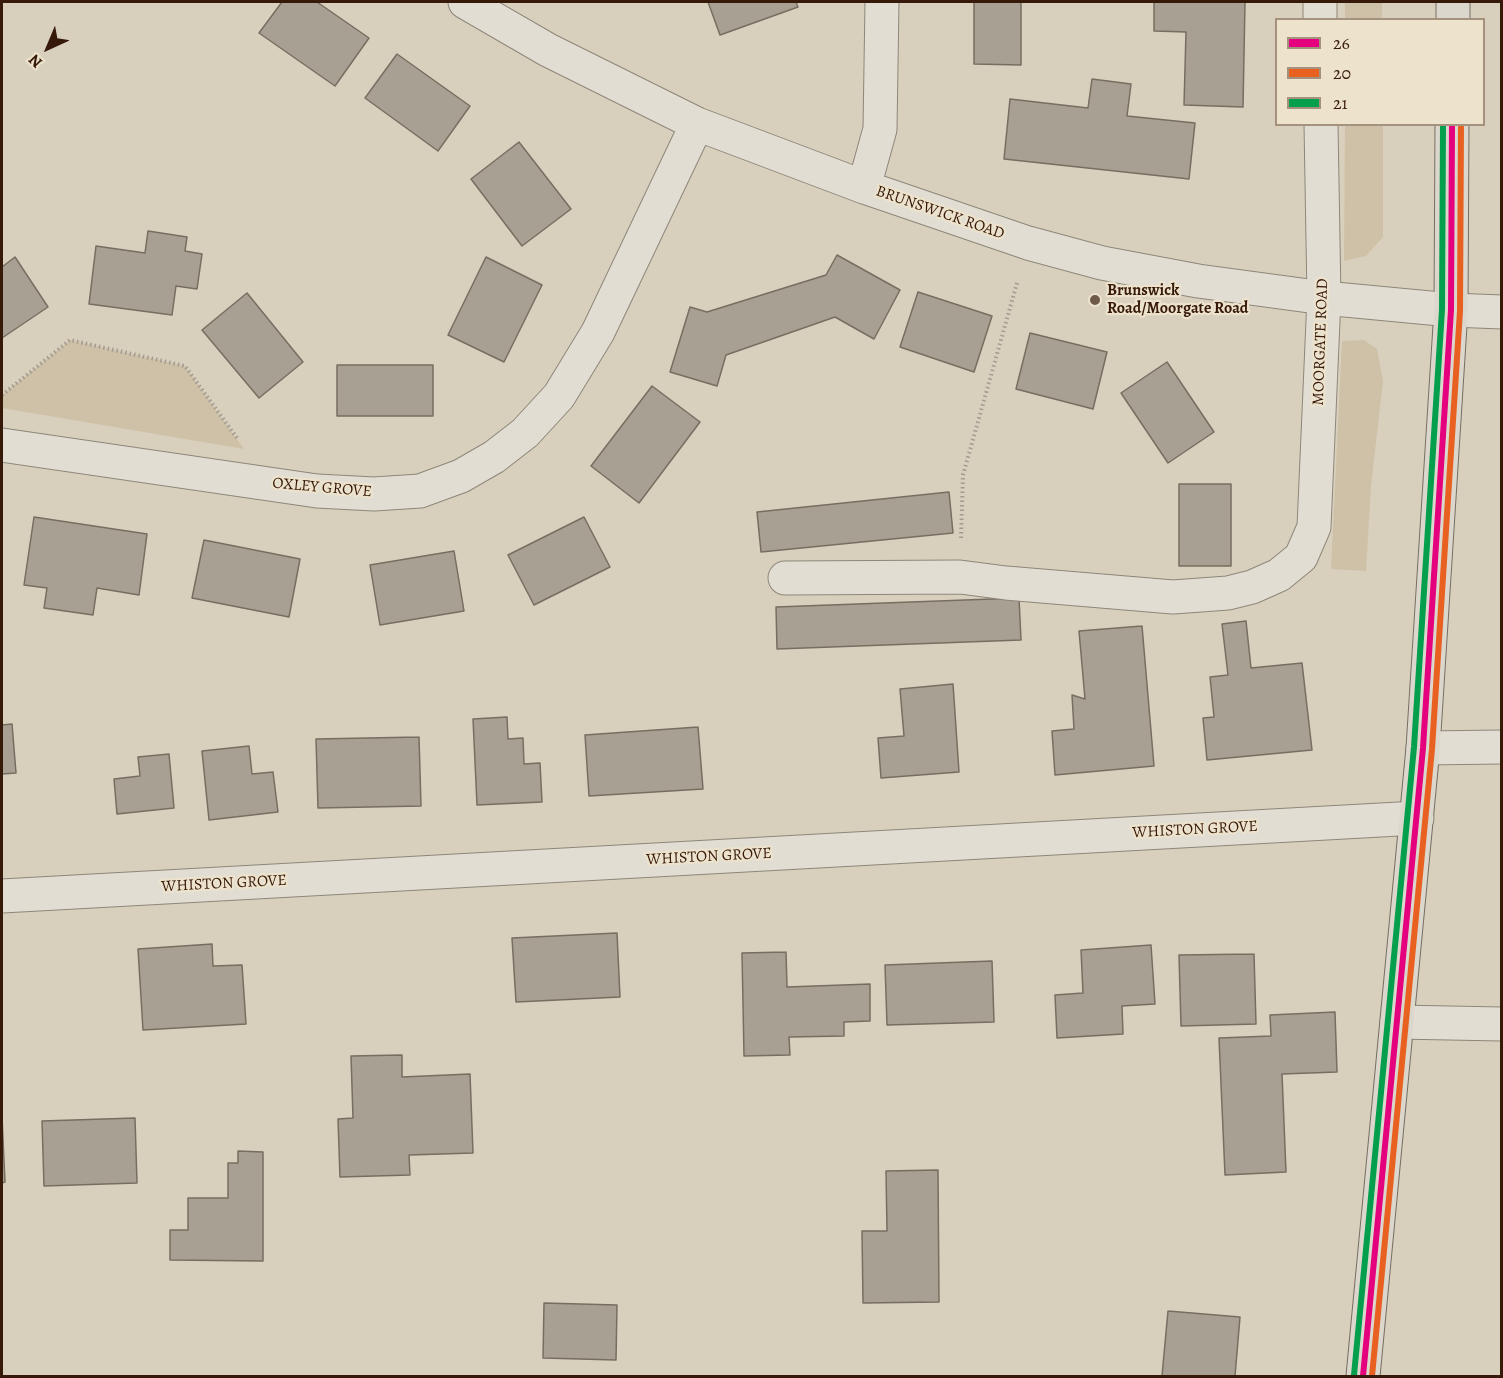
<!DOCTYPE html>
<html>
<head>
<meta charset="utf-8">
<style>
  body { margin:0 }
  #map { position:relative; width:1503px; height:1378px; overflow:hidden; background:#d8d0bd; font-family:Alegreya,serif }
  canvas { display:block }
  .frame { position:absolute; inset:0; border:3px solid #361909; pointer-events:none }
  .legend { position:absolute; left:1275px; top:18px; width:210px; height:108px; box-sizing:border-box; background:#ede3cd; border:2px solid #a4927f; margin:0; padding:8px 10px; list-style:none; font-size:18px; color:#361909 }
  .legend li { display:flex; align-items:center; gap:12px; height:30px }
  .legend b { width:30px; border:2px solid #a4927f }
  .north { position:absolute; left:18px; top:18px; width:60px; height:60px; -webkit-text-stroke:4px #ede3cd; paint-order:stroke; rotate:224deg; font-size:16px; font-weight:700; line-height:24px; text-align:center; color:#361909 }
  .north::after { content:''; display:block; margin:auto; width:21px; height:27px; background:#361909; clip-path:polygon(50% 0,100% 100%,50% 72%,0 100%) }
</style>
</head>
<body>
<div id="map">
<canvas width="1503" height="1378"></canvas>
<div class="frame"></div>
<ul class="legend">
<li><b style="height:8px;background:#e5007d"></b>26</li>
<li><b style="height:8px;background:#e96121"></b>20</li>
<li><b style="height:8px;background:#039f4d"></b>21</li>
</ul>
<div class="north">N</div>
</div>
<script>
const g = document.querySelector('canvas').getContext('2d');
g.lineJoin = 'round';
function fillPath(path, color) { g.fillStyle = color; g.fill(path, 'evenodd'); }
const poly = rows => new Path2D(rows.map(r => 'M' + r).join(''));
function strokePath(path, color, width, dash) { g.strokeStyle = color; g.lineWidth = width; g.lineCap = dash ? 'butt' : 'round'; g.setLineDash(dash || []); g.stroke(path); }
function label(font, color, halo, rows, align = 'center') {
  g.font = font + ' Alegreya,serif'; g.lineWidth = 4.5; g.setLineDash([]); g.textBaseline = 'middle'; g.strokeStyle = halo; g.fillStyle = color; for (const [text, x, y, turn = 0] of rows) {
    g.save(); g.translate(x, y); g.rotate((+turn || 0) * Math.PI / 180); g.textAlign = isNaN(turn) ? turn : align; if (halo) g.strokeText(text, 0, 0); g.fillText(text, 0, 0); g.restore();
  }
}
fillPath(poly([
  [1345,2,1382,2,1382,19,1345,19],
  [1345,125,1383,125,1383,237,1366,256,1344,261],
  [70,340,185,366,244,449,2,408,2,395],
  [1364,340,1377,349,1383,381,1371,486,1366,571,1331,569,1342,341]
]), '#cec1a7');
const building = poly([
  [282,2,317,2,369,38,335,86,259,33,282,2],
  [708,2,796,2,798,7,720,35,708,2],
  [974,2,1021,2,1021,65,974,64,974,2],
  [1154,2,1245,2,1243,107,1184,105,1186,32,1154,31,1154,2],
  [397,54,470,106,438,151,365,98,397,54],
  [1092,79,1131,84,1127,116,1195,123,1189,179,1004,159,1010,99,1088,108,1092,79],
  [519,142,571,209,522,246,471,179,519,142],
  [148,231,187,237,185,251,202,254,197,289,176,286,172,315,89,304,96,246,145,253,148,231],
  [837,255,900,290,874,339,835,317,726,355,717,386,670,372,690,307,707,312,826,275,837,255],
  [15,257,48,307,2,338,2,267,15,257],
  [486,257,542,285,504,362,448,335,486,257],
  [918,292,992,316,974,372,900,347,918,292],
  [247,293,303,362,259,398,202,330,247,293],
  [1030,333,1107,352,1093,409,1016,389,1030,333],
  [1167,362,1214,432,1168,463,1121,393,1167,362],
  [337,365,433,365,433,416,337,416,337,365],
  [652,386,700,422,639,503,591,466,652,386],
  [1179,484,1231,484,1231,566,1179,566,1179,484],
  [949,492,953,533,761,552,757,512,949,492],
  [34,517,147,534,139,595,97,588,93,615,44,608,47,588,24,585,34,517],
  [584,517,610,567,534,605,508,555,584,517],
  [204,540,300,559,289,617,192,598,204,540],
  [454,551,464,611,380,625,370,565,454,551],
  [1019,598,1021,640,777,649,776,607,1019,598],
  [1246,621,1251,668,1302,663,1312,750,1207,760,1203,718,1214,717,1210,677,1228,675,1222,624,1246,621],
  [1142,626,1154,766,1055,775,1052,731,1074,729,1072,695,1085,699,1079,631,1142,626],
  [953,684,959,772,881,778,878,738,904,736,900,689,953,684],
  [507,717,508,739,523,738,524,764,540,763,542,802,477,805,473,719,507,717],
  [12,724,16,773,2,774,2,725,12,724],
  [698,727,703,789,589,796,585,735,698,727],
  [419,737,421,806,318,808,316,739,419,737],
  [249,746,252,774,273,772,278,812,209,820,202,751,249,746],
  [169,754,174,808,117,814,114,779,140,776,138,757,169,754],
  [617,933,620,997,516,1002,512,938,617,933],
  [212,944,213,966,242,965,246,1024,143,1030,138,949,212,944],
  [1151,945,1155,1004,1122,1006,1123,1034,1057,1038,1055,995,1083,993,1081,950,1151,945],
  [786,952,787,987,870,984,870,1021,844,1022,844,1036,789,1037,790,1055,744,1056,742,953,786,952],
  [1254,954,1256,1024,1181,1026,1179,955,1254,954],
  [992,961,994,1022,887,1025,885,965,992,961],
  [1335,1012,1337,1072,1282,1074,1286,1172,1225,1175,1219,1038,1271,1036,1270,1015,1335,1012],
  [402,1055,402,1077,470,1074,473,1153,409,1155,410,1175,340,1177,338,1119,353,1118,351,1056,402,1055],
  [2,1117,5,1182,2,1183,2,1117],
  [135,1118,137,1183,44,1186,42,1121,135,1118],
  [238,1151,263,1152,263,1261,170,1260,170,1230,188,1230,188,1198,228,1198,228,1163,238,1163,238,1151],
  [938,1170,939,1302,863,1303,862,1231,887,1231,886,1171,938,1170],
  [544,1303,617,1305,616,1360,543,1358,544,1303],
  [1168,1311,1240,1317,1235,1376,1162,1376,1168,1311]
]);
fillPath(building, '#a8a093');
strokePath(building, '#776e62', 1.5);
const minor = poly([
  [465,2,548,50,697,124,864,187,1028,243,1102,263,1198,281,1324,298,1451,310,1502,312],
  [1320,2,1320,20],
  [864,187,880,129,882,2],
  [2,445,317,491,374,494,420,491,461,476,494,457,525,433,559,396,598,332,697,124],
  [785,578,960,577,1006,583,1173,597,1228,593,1252,587,1279,575,1301,557,1314,527,1324,298,1321,124],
  [1423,748,1502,747],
  [2,896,1417,818],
  [1397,1022,1502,1024]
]);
const major = poly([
  [1453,20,1453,2],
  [1363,1376,1423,748,1451,310,1452,124]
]);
strokePath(minor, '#8e8679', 35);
strokePath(major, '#776e62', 35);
strokePath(poly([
  [2,395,70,340,185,366,237,438],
  [961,538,963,475,1017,283]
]), '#a29b92', 4, [1.5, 3]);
strokePath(minor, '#e1ddd3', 33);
strokePath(major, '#dbd7cc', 33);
strokePath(poly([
  [1363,1376,1423,748,1451,310,1452,124]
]), '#e5007d', 6);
strokePath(poly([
  [1372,1376,1432,749,1460,311,1461,124]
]), '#e96121', 6);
strokePath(poly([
  [1354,1375,1414,747,1442,310,1443,124]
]), '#039f4d', 6);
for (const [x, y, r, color] of [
  [1095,300,6,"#6f5948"]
]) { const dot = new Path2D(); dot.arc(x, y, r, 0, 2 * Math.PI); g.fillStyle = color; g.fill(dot); strokePath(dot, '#ede3cd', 2); }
label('16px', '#361909', '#ede3cd', [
  ["BRUNSWICK ROAD",940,213,19],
  ["MOORGATE ROAD",1321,342,-88],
  ["OXLEY GROVE",322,488,5],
  ["WHISTON GROVE",1195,830,-3],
  ["WHISTON GROVE",709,857,-3],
  ["WHISTON GROVE",224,884,-3]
]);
label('bold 16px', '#361909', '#ede3cd', [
  ["Brunswick",1107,291],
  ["Road/Moorgate Road",1107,309]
], 'left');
</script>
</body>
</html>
